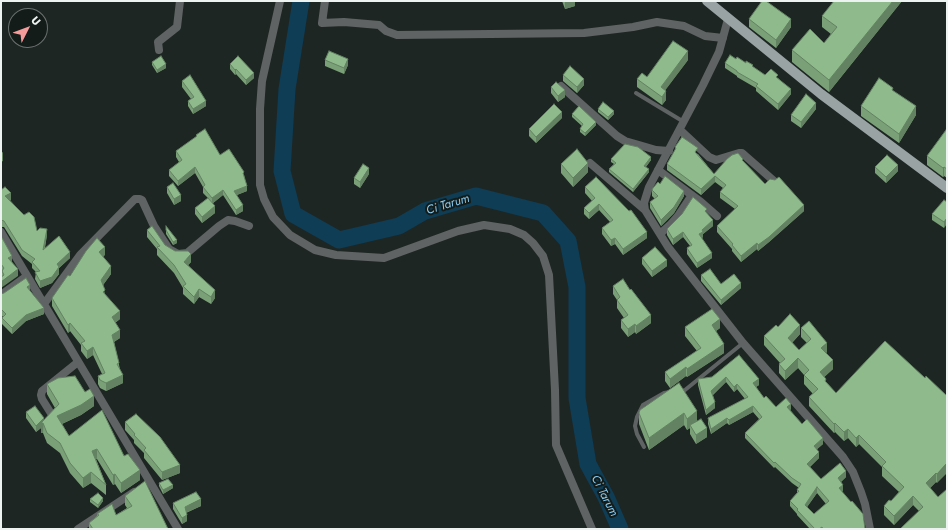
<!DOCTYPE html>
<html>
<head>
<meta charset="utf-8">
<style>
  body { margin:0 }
  #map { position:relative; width:948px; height:530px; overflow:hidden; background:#1e2623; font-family:Jost,sans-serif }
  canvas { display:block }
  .frame { position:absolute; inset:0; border:2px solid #edf3f1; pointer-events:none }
  .north { position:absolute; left:8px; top:8px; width:40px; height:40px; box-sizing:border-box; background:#141c1a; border:1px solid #6b7270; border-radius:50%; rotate:48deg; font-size:11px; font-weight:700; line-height:16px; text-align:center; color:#edf3f1 }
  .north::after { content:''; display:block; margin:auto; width:14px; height:18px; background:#f59b9a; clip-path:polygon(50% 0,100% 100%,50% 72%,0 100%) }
</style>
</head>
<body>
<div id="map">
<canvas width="948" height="530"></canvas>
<div class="frame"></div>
<div class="north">U</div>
</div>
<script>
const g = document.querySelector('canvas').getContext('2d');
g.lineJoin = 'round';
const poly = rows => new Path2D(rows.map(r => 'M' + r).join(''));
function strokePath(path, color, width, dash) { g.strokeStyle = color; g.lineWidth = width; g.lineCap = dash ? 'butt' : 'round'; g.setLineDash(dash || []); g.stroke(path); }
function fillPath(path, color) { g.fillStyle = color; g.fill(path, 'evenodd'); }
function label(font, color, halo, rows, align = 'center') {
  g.font = font + ' Jost,sans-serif'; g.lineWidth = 4; g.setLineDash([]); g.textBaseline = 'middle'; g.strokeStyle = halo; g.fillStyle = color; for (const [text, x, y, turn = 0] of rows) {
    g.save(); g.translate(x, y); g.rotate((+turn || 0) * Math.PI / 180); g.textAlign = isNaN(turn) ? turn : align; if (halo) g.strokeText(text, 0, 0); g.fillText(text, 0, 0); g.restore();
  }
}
strokePath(poly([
  [301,1,287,89,282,171,293,214,339,240,399,226,425,211,476,196,543,213,568,241,577,287,577,398,588,464,606,497,620,529]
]), '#0f3d55', 17);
strokePath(poly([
  [636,93,684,122],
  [679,392,685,390,743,343],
  [644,447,637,434,635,426,637,417,643,405,664,393,670,392]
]), '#5f6364', 4);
strokePath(poly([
  [280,1,262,81,260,109,260,185,264,199,273,217,290,235,315,250,336,255,384,258,458,231,484,225,510,229,524,235,533,243,543,256,549,275,555,390,556,445,592,529],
  [325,1,322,23,344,22,379,25,386,31,397,35,584,33,633,27,657,22,684,26,705,36,723,38],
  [728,19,719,52,703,85,649,187,644,203,645,210,668,247,743,343,843,457,853,472,861,492,865,504,870,529],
  [159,50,158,42,177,27,180,1],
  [561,86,617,136,625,141,639,145,656,150,669,151],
  [680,130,709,157,716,160,739,153,742,153,774,181],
  [590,163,645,210],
  [658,170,701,202,717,216],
  [1,232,178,529],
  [660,234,671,224,678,216,692,195],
  [1,295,27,276],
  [44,304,80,255,135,199,140,199,142,200,154,226,169,249,178,254,187,253,219,226,228,220,235,221,249,226],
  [52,415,42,399,41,395,42,391,78,362],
  [78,529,134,492]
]), '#5f6364', 8);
strokePath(poly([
  [707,1,821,94,947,188]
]), '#9aa3a4', 10);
fillPath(poly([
  [562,1,575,1,575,6,565,9],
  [902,1,829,92,792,62,792,50,824,43,831,34,822,27,822,16],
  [749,19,791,27,776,48,749,27],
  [736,59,746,63,765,75,778,78,791,94,778,110,756,91,756,88,737,77,737,76,725,68,725,63],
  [325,60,348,65,344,74,325,66],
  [688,60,665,90,666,100,662,105,637,87,637,79,647,77],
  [152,62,166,68,157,73,152,65],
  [230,64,254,78,246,85,236,74,235,75,230,69],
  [563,75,584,85,577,93,563,81],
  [182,81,206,106,193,114,188,106,188,101,191,99,182,87],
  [551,87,565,97,558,102,551,93],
  [893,91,916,115,899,143,861,116,861,106],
  [598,109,614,114,608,120,598,112],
  [816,109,801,128,791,121,791,115],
  [572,114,596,125,585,136,580,132,580,129,582,126,572,117],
  [562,118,536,143,529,136,529,129],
  [947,131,947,178,944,176,943,177,927,165,927,156],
  [196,135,244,175,247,191,237,195,243,211,236,215,223,195,213,203,215,213,202,223,195,214,195,208,208,198,203,193,203,187,195,173,178,186,169,176,169,170,179,162,176,157,176,151,196,137],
  [675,147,698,154,714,174,743,161,765,184,804,211,769,242,758,251,757,249,741,262,732,251,732,249,717,232,717,226,735,209,720,198,720,192,723,188,715,182,701,195,667,170,667,164,675,151],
  [611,159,651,160,646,167,649,172,633,192,609,172,609,169,614,164,611,162],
  [561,164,588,172,573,187,561,173],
  [875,167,898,171,886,183,875,173],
  [369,174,360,188,354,184,354,178],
  [660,184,684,196,674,213,661,226,650,208,650,202,655,199,652,196,652,190],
  [167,187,181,201,174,205,167,193],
  [585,187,647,238,623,255,615,244,611,246,602,234,602,228,610,222,599,210,589,219,584,214,584,208,592,201,585,193],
  [1,190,11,200,10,200,37,231,47,235,45,248,70,258,59,268,59,274,52,283,40,288,35,279,36,272,32,268,32,264,22,256,4,227,1,227],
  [947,202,944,228,932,220,932,214],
  [707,214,713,226,703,234,703,237,702,238,712,258,697,268,687,254,687,248,690,246,683,237,673,245,667,235,667,229],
  [147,230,165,245,191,262,188,265,215,298,211,304,199,297,194,304,183,294,183,288,174,273,157,255,157,249,147,237],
  [166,230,177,243,173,245,166,234],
  [1,236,12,262,18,276,2,276,2,271,1,270],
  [105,255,103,257,111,274,103,285,105,295,120,319,115,323,120,338,114,342,123,383,106,391,100,388,98,384,98,376,102,374,93,355,87,359,81,351,81,345,70,331,68,333,52,306,52,298,70,276],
  [642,258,667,266,652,277,642,264],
  [701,275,721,284,741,288,721,305,701,281],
  [613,286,651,323,636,334,635,332,628,337,621,328,621,320,624,318,617,308,617,300,613,294],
  [30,291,44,314,26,321,12,334,2,324,2,318,3,317,1,315,1,294],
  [685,327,720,328,716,331,724,353,687,377,686,376,670,388,665,381,665,372,697,351,685,336],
  [778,327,800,334,792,343,799,350,807,343,801,337,801,328,827,352,826,353,833,369,824,377,826,382,836,393,925,378,947,396,937,483,936,482,930,488,947,529,919,511,913,505,894,525,884,515,884,506,891,501,899,492,882,476,882,467,859,444,856,447,848,438,844,441,835,432,834,433,809,406,809,397,813,394,804,384,804,375,798,368,785,380,779,373,779,364,780,363,764,345,764,336],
  [739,355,759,385,756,387,764,398,776,407,791,409,790,410,802,424,823,444,817,449,819,458,810,467,821,479,846,477,841,482,843,490,842,492,865,529,810,529,797,515,797,514,790,506,790,501,797,493,797,490,799,488,792,483,775,467,774,468,745,438,745,433,759,419,753,412,729,425,727,423,711,434,708,424,708,418,745,399,737,389,734,392,726,382,713,395,715,408,706,415,698,385,698,379,712,377],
  [817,493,826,504,814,514,807,507],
  [679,383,697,421,707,437,696,444,690,434,690,428,687,430,684,425,649,450,639,424,639,413],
  [47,384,94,406,81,415,62,424,69,436,124,456,140,480,121,493,115,484,113,485,97,459,96,459,106,485,106,495,91,483,83,488,70,473,60,453,47,443,43,433,41,433,41,428,36,432,26,418,26,412,44,420,55,408,47,394],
  [125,422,180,473,162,480,144,458,144,453,134,443,134,440,125,430],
  [159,483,173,488,163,494,159,486],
  [125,496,168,529,89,529,89,523,97,516,97,514,116,515,127,508,125,505],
  [90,499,103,501,98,508,90,502],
  [173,503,201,506,186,513,187,521,182,524,173,509]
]), '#7aa078');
fillPath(poly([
  [568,1,575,1,575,6,565,9,565,2],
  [893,1,902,1,829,92,829,80],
  [791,19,791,27,776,48,776,40],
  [688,51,688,60,661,96,661,87],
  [348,59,348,65,344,74,344,68],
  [166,64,166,68,157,73,157,70],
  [236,69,236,74,235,75,235,70],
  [254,73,254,78,246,85,246,80],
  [584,79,584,85,577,93,577,87],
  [791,89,791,94,778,110,778,104],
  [565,90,565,97,558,102,558,96],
  [666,91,666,100,662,105,662,97],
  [206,101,206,106,193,114,193,109],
  [816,103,816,109,801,128,801,122],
  [916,106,916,115,899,143,899,134],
  [614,111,614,114,608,120,608,117],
  [562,112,562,118,536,143,536,137],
  [596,122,596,125,585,136,585,133],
  [3,152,3,161,1,162,1,153],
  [651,157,651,160,644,169,644,166],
  [588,163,588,172,573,187,573,178],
  [898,165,898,171,886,183,886,177],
  [195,167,195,173,178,186,178,181],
  [944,167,944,176,943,177,943,168],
  [369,168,369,174,360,188,360,182],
  [649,169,649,172,633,192,633,189],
  [715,176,715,182,701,195,701,189],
  [247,186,247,191,234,196,234,191],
  [223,190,223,195,212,204,212,198],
  [684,191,684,196,674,213,661,226,661,220],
  [11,193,11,200,5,203,5,196],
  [181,195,181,201,174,205,174,199],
  [599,204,599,210,589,219,589,213],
  [243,205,243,211,236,215,236,210],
  [804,205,804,211,769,242,758,251,758,245],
  [215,206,215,213,202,223,202,217],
  [947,218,947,224,944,228,944,222],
  [713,220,713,226,703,234,703,237,699,240,699,234,702,230],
  [47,229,47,235,43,256,43,250],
  [647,232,647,238,623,255,623,249],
  [683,232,683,237,673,245,673,239],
  [615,238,615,244,611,246,611,240],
  [177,240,177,243,173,245,173,242],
  [757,243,757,249,741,262,741,256],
  [105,247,105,255,99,260,99,252],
  [70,252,70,258,59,268,59,274,52,283,40,288,40,281,57,264],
  [712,253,712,258,697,268,697,263],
  [191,254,191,262,184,270,184,262],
  [12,256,12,262,8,264,8,258],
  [667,260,667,266,652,277,652,271],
  [111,266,111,274,101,288,101,280],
  [18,269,18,276,1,288,1,282],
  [741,283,741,288,721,305,721,300],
  [30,285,30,292,27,287],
  [199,289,199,297,194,304,194,297],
  [215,290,215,298,211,304,211,297],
  [44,308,44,314,26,321,12,334,12,328,26,315],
  [120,311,120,319,112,325,112,317],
  [651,315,651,323,636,334,636,326],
  [720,319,720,328,712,334,712,325],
  [70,323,70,331,68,333,68,325],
  [635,324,635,332,628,337,628,329],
  [800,325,800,334,788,347,788,338],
  [120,330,120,338,112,343,112,335],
  [827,343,827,352,821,357,821,348],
  [724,344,724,353,687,377,687,369],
  [93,347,93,355,87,359,87,351],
  [798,358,798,368,785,380,785,371],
  [833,360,833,369,820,381,820,372],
  [686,367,686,376,670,388,670,379],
  [123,375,123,383,106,391,106,383],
  [726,377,726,382,711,396,711,391],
  [759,379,759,385,753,389,753,383],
  [737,384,737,389,734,392,734,387],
  [94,396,94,406,81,415,57,426,57,416],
  [715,402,715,408,706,415,706,410],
  [791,404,791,409,787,413,787,407],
  [753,406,753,412,729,425,729,420],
  [697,411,697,422,690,425,690,428,687,430,687,419],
  [684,413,684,425,649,450,649,438],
  [44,418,43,433,41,433,41,428,36,432,36,426],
  [727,418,727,423,711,434,711,429],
  [835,423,835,432,834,433,834,424],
  [707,428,707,437,696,444,696,435],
  [848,429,848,438,844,441,844,432],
  [859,435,859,444,856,447,856,438],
  [823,438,823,444,814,452,814,446],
  [97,449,97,459,92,461,92,451],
  [819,452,819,458,807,469,807,464],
  [947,463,947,473,937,483,937,474],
  [180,465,180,473,162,480,162,472],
  [140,470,140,480,121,493,121,483],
  [846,471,846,477,838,484,838,478],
  [91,472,91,483,83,488,83,478],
  [936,473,936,482,926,492,926,483],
  [115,474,115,484,113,485,113,475],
  [173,485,173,488,163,494,163,490],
  [843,485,843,490,839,494,839,488],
  [817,487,817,493,805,510,805,505],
  [913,496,913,505,894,525,894,516],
  [103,498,103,501,98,508,98,505],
  [201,499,201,506,185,513,185,507],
  [187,515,187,521,182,524,182,518]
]), '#638262');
const building = poly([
  [762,1,766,1,791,19,776,40,749,19,762,1],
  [834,1,893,1,829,80,792,50,810,29,824,43,837,27,822,16,834,1],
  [673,41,688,51,661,87,666,91,662,97,637,79,642,73,647,77,673,41],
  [329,51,348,59,344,68,325,60,329,51],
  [730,55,736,59,737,57,746,63,746,61,753,65,752,66,765,75,771,69,778,75,776,77,791,89,778,104,756,86,758,84,737,72,737,71,725,63,730,55],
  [161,56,166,64,157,70,152,62,161,56],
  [238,56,254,73,246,80,236,69,235,70,230,64,238,56],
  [570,66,584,79,577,87,563,75,570,66],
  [190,75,206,101,193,109,188,101,194,97,182,81,190,75],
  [879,78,893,88,892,90,916,106,899,134,861,106,879,78],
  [556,82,565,90,558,96,551,87,556,82],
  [806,94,816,103,801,122,791,115,806,94],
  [603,102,614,111,608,117,598,109,603,102],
  [554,104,562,112,536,137,529,129,554,104],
  [579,106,596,122,585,133,580,129,583,124,572,114,579,106],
  [205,129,220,155,229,149,244,172,243,173,247,186,234,191,243,205,236,210,223,190,212,198,203,187,205,185,195,167,178,181,169,170,182,160,176,151,197,136,196,135,205,129],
  [946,130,947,131,947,169,944,167,943,168,927,156,946,130],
  [682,137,698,148,695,152,714,174,727,159,732,155,738,153,743,159,742,160,765,184,770,179,775,180,779,177,804,205,769,237,758,245,757,243,741,256,732,245,733,244,717,226,738,206,720,192,726,185,715,176,701,189,667,164,676,148,675,147,682,137],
  [625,144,638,147,651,157,644,166,649,169,633,189,609,169,616,163,611,159,625,144],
  [577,149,588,163,573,178,561,164,577,149],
  [887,155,898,165,886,177,875,167,887,155],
  [363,164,369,168,360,182,354,178,363,164],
  [665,176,684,191,674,207,661,220,650,202,658,196,652,190,653,188,658,182,660,184,665,176],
  [596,177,629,211,631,210,647,232,623,249,615,238,611,240,602,228,613,220,599,204,589,213,584,208,595,198,585,187,596,177],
  [173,183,181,195,174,199,167,187,173,183],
  [5,187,11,193,5,196,24,215,29,212,34,217,37,231,40,228,47,229,43,250,59,236,70,252,57,264,59,267,52,277,40,281,35,272,40,271,32,262,35,259,22,250,4,221,1,220,1,190,5,187],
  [693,197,707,209,705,211,713,220,702,230,703,232,699,234,712,253,697,263,687,248,692,245,683,232,673,239,667,229,682,214,693,197],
  [208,198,215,206,202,217,195,208,208,198],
  [944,200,947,202,947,218,944,222,932,214,944,200],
  [152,226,165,245,175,251,188,251,191,254,184,262,215,290,211,297,199,289,194,297,183,286,186,284,174,265,157,247,160,246,147,230,152,226],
  [166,226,177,240,173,242,166,230,166,226],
  [1,236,12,256,8,258,18,269,1,282,1,277,4,275,2,271,4,268,1,264,1,236],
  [97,238,105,247,99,252,111,266,101,280,105,290,103,292,120,311,112,317,120,330,112,335,119,363,117,364,123,375,106,383,100,380,98,376,105,373,93,347,87,351,81,343,85,341,70,323,68,325,52,298,68,275,70,276,86,251,97,238],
  [655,247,667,260,652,271,642,258,655,247],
  [710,269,721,284,734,274,741,283,721,300,701,275,710,269],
  [26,278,30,285,27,287,44,308,26,315,12,328,2,318,6,314,1,309,1,294,4,293,26,278],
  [623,279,630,290,631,289,651,315,636,326,635,324,628,329,621,320,628,315,617,300,620,297,613,286,623,279],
  [712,309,720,319,712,325,724,344,687,369,686,367,670,379,665,372,701,348,685,327,712,309],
  [790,314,800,325,788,338,799,350,811,339,801,328,809,321,827,343,821,348,833,360,820,372,826,379,825,381,836,393,885,341,925,378,926,376,947,396,947,463,937,474,936,473,926,483,938,497,947,489,947,529,900,529,923,507,913,496,894,516,884,506,889,500,891,501,904,487,882,466,886,462,859,435,856,438,848,429,844,432,835,423,834,424,809,397,818,389,804,375,809,370,798,358,785,371,779,364,785,359,764,336,776,325,778,327,790,314],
  [739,355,759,379,753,383,764,398,766,396,776,407,786,398,791,404,787,407,802,424,807,419,823,438,814,446,819,452,807,464,821,479,840,463,846,471,838,478,843,485,839,488,851,502,852,501,863,514,865,529,823,529,822,527,819,529,815,529,797,510,798,509,790,501,799,491,797,490,801,484,792,478,775,462,774,463,745,433,762,417,753,406,729,420,727,418,711,429,708,418,748,397,737,384,734,387,726,377,711,391,715,402,706,410,698,379,712,377,739,355],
  [817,487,829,501,814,514,805,505,817,487],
  [75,376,85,392,90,389,94,396,81,405,57,416,69,436,102,410,124,456,128,454,140,470,121,483,115,474,113,475,97,449,92,451,106,485,91,472,83,478,70,463,60,443,47,433,43,423,41,423,59,404,47,384,58,378,75,376],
  [679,383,697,411,687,419,684,413,649,438,639,413,640,410,679,383],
  [35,406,44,418,36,426,26,412,35,406],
  [136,414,160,437,180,465,162,472,144,450,146,448,134,435,135,434,125,422,136,414],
  [701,419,707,428,696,435,690,425,701,419],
  [168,479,173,485,163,490,159,483,168,479],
  [145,481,168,529,93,529,89,523,99,515,97,514,112,504,116,515,132,506,125,496,145,481],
  [196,492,201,499,185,507,187,515,182,518,173,503,196,492],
  [98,493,103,498,98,505,90,499,98,493]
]);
fillPath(building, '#8eba8c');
strokePath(building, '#638262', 1);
label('italic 12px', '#8accf4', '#141c1a', [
  ["Ci Tarum",448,205,-17],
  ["Ci Tarum",604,496,63]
]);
</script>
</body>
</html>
